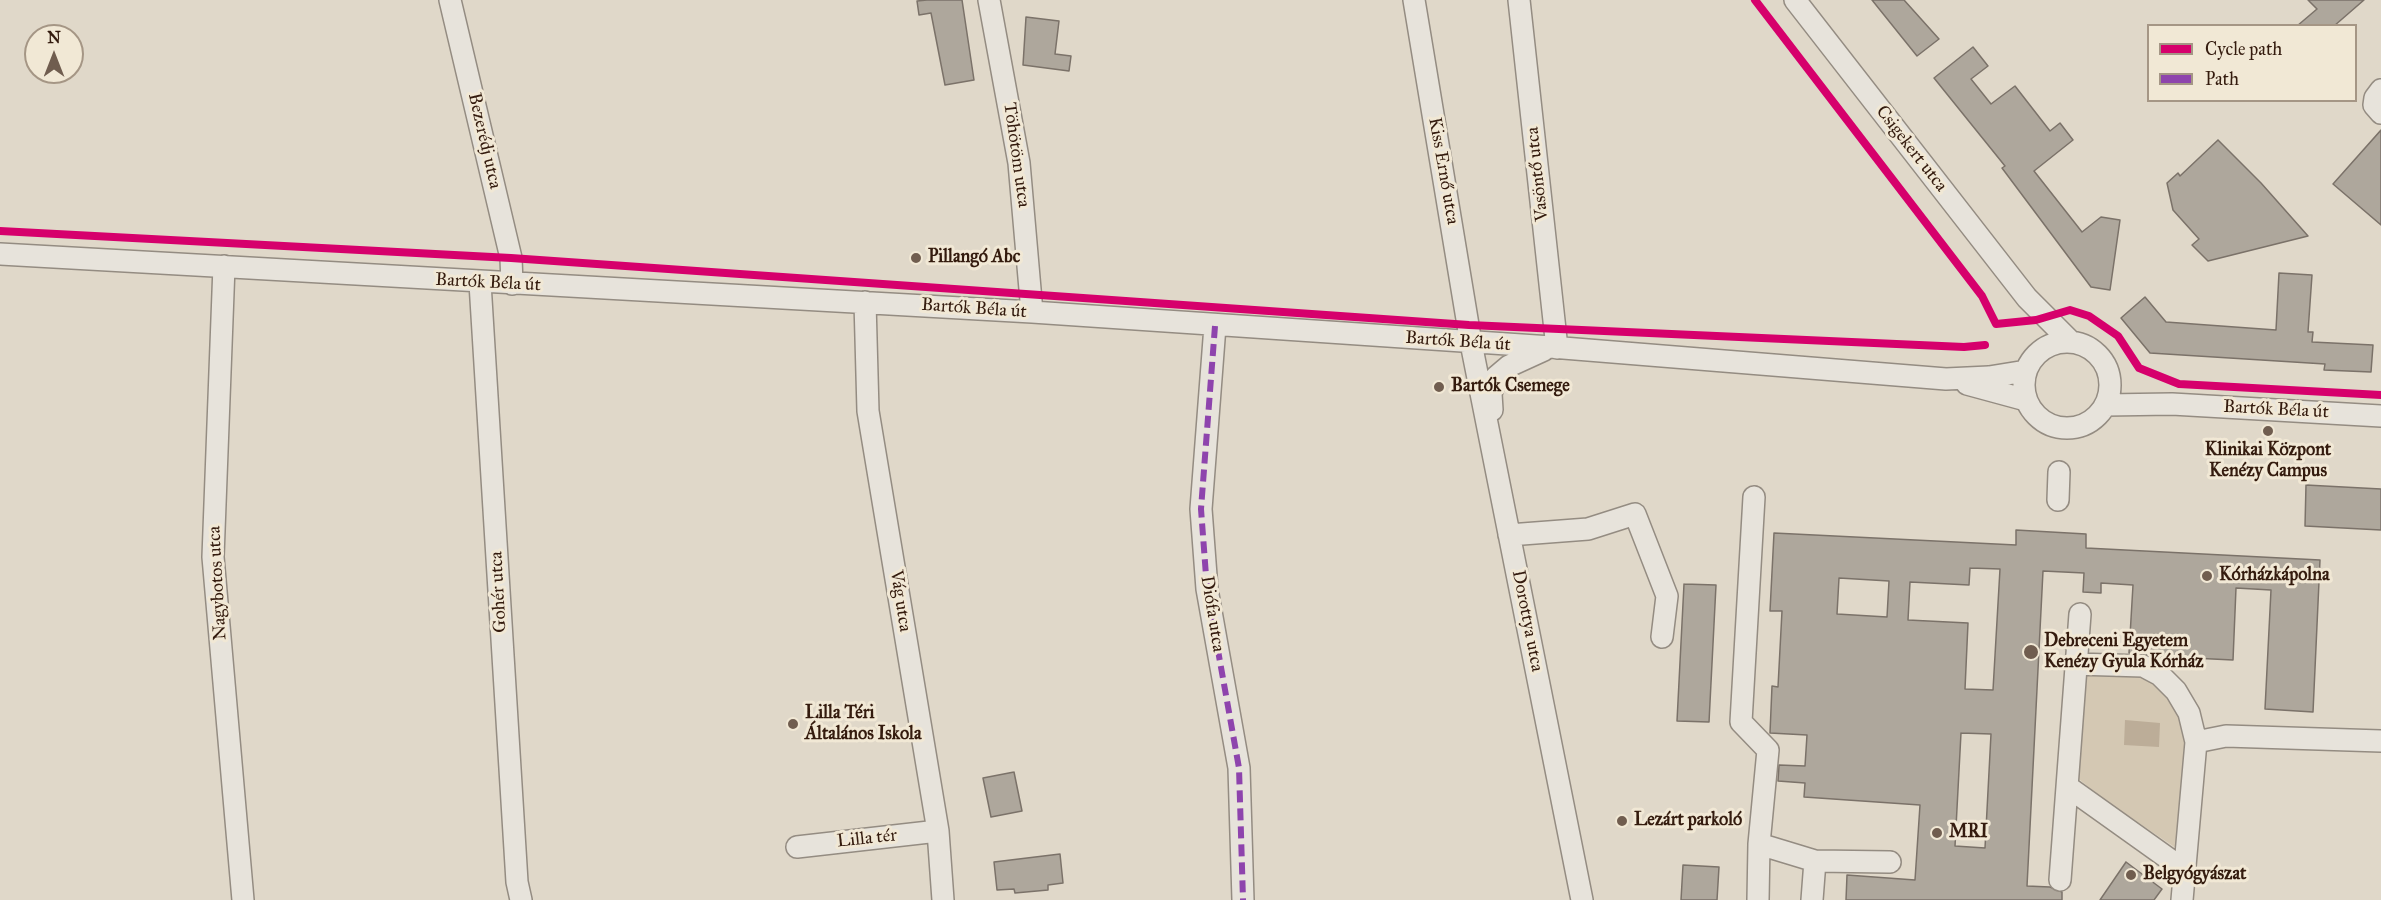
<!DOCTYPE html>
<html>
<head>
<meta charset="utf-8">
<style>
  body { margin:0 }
  #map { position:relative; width:2381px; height:900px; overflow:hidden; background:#e0d8c9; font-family:"IM FELL Great Primer",serif }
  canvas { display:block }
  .legend { position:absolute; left:2147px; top:24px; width:210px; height:78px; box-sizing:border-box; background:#f1e8d5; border:2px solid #a59685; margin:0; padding:8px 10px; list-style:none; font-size:18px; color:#341b0e }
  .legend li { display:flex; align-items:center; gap:12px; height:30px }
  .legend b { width:30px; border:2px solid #a59685 }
  .north { position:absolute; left:24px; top:24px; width:60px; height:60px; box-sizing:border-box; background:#f1e8d5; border:2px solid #a59685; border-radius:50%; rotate:0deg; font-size:16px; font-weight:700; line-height:24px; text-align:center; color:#341b0e }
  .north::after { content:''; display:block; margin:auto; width:21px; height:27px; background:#705d4f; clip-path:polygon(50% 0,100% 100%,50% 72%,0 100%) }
</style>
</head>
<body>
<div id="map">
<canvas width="2381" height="900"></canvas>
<ul class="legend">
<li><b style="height:8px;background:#d6006c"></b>Cycle path</li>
<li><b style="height:8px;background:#8e44ad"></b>Path</li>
</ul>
<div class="north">N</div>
</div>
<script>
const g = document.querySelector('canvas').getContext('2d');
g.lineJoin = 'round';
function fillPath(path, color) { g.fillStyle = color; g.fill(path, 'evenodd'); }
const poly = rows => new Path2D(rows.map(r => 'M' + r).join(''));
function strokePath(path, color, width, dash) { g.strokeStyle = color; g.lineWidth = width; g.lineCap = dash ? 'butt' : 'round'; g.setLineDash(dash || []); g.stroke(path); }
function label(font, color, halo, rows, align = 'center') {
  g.font = font + ' "IM FELL Great Primer",serif'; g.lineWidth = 6; g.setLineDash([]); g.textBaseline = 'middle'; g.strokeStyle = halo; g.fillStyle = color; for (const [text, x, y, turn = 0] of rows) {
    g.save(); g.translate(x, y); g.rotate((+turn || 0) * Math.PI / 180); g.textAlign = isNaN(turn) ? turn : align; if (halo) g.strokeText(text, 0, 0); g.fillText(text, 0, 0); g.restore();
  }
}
fillPath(poly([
  [2082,671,2146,674,2166,687,2184,715,2189,749,2176,848,2103,799,2074,775]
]), '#d4c8b3');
fillPath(poly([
  [2125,720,2160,723,2159,747,2124,745]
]), '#bcad98');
const building = poly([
  [927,0,962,0,974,80,945,85,931,13,919,15,917,1,927,0],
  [1872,0,1904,0,1939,39,1917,56,1872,0],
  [2308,0,2364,0,2334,26,2297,26,2317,9,2308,0],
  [1026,17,1059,21,1055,54,1071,56,1069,71,1023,65,1026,17],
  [1973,47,1988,66,1971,79,1991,104,2015,86,2050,131,2060,123,2073,140,2034,171,2082,232,2101,217,2120,220,2110,290,2091,287,2002,168,2005,166,1934,78,1973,47],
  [2381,130,2381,225,2333,184,2381,130],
  [2218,140,2261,183,2308,236,2208,261,2192,245,2199,239,2173,210,2167,183,2178,173,2180,176,2218,140],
  [2279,273,2312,275,2308,332,2313,332,2312,342,2373,345,2371,372,2324,370,2325,364,2150,353,2121,318,2145,297,2166,322,2276,330,2279,273],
  [2306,485,2381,489,2381,530,2305,526,2306,485],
  [2016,530,2086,534,2086,548,2320,560,2313,712,2265,709,2271,590,2236,588,2233,660,2151,656,2129,653,2133,585,2101,583,2101,593,2083,592,2084,573,2043,571,2027,886,2050,887,2062,892,2062,900,1846,900,1847,875,1915,880,1920,805,1804,797,1805,783,1778,781,1779,765,1805,766,1807,735,1770,733,1772,686,1778,687,1782,611,1770,611,1774,533,2016,545,2016,530],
  [1970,568,2000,569,1993,690,1965,689,1968,623,1908,620,1910,582,1969,585,1970,568],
  [1839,578,1889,581,1887,617,1837,614,1839,578],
  [1961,733,1991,734,1985,848,1955,846,1961,733],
  [1684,584,1716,585,1709,722,1677,721,1684,584],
  [1014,772,1022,811,991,817,983,778,1014,772],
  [1060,854,1063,883,1048,885,1048,890,1015,893,1014,889,997,890,994,862,1060,854],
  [2126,862,2162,889,2154,900,2100,900,2126,862],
  [1683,865,1719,867,1717,900,1681,900,1683,865]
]);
fillPath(building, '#aea79c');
strokePath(building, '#7b7269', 1.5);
const minor = poly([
  [450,0,511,258,512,284],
  [989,0,1019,163,1032,312],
  [1414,0,1471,343,1582,900],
  [1519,0,1557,348],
  [1795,0,2027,298,2071,342],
  [2381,90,2375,98,2374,105,2381,113],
  [0,254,1032,312,1551,347,1946,379,1989,377,2026,371],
  [224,266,213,557,243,900],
  [480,283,517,882,521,900],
  [865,302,868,411,938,831,943,900],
  [1215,326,1201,509,1207,589,1239,768,1243,900],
  '2024 385a43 43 0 1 1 86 0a43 43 0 1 1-86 0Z',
  [1967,384,2026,400],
  [2106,405,2172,404,2381,416],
  [1492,410,1491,394,1496,377,1509,366,1544,350],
  [1754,497,1741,722,1768,750,1759,844,1758,900],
  [2058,500,2059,472],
  [1509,535,1588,529,1635,514,1667,596,1662,637],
  [2076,664,2143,666,2160,675,2176,691,2189,713,2196,742,2182,900],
  [2196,742,2226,736,2381,741],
  [2068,787,2183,869],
  [1759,844,1815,861],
  [797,847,938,831],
  [2060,880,2080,614],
  [1812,900,1815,861,1890,862]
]);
strokePath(minor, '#948c82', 24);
strokePath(minor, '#e7e3db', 21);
strokePath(poly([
  [1215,326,1201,509,1207,589,1239,768,1243,900]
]), '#8e44ad', 6, [12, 6]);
strokePath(poly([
  [1755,0,1982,296,1996,324,2036,320,2070,310,2089,316,2118,336,2139,368,2179,384,2381,395],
  [0,231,511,258,1469,325,1964,347,1985,345]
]), '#d6006c', 8);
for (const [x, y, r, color] of [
  [916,258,6,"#705d4f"],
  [1439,387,6,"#705d4f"],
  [2268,431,6,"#705d4f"],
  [2207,576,6,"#705d4f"],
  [2031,652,8,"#705d4f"],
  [793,724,6,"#705d4f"],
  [1622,821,6,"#705d4f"],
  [1937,833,6,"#705d4f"],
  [2131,875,6,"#705d4f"]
]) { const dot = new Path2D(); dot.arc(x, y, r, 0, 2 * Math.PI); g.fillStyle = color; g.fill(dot); strokePath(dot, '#f1e8d5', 2); }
label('18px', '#341b0e', '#f1e8d5', [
  ["Bezerédj utca",484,141,77],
  ["Csigekert utca",1911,149,52],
  ["Töhötöm utca",1016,155,82],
  ["Kiss Ernő utca",1443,171,80],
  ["Vasöntő utca",1538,174,-96],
  ["Bartók Béla út",488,283,3],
  ["Bartók Béla út",974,309,4],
  ["Bartók Béla út",1458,342,4],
  ["Bartók Béla út",2276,410,3],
  ["Nagybotos utca",218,583,-93],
  ["Gohér utca",499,592,-93],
  ["Vág utca",900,601,81],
  ["Diófa utca",1212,614,81],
  ["Dorottya utca",1527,621,79],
  ["Lilla tér",867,839,-6]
]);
label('bold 18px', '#341b0e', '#f1e8d5', [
  ["Pillangó Abc",928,258],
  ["Bartók Csemege",1451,387],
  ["Klinikai Központ",2268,451,"center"],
  ["Kenézy Campus",2268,472,"center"],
  ["Kórházkápolna",2219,576],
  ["Debreceni Egyetem",2044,642],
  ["Kenézy Gyula Kórház",2044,663],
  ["Lilla Téri",805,714],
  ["Általános Iskola",805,735],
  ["Lezárt parkoló",1634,821],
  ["MRI",1949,833],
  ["Belgyógyászat",2143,875]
], 'left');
</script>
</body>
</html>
